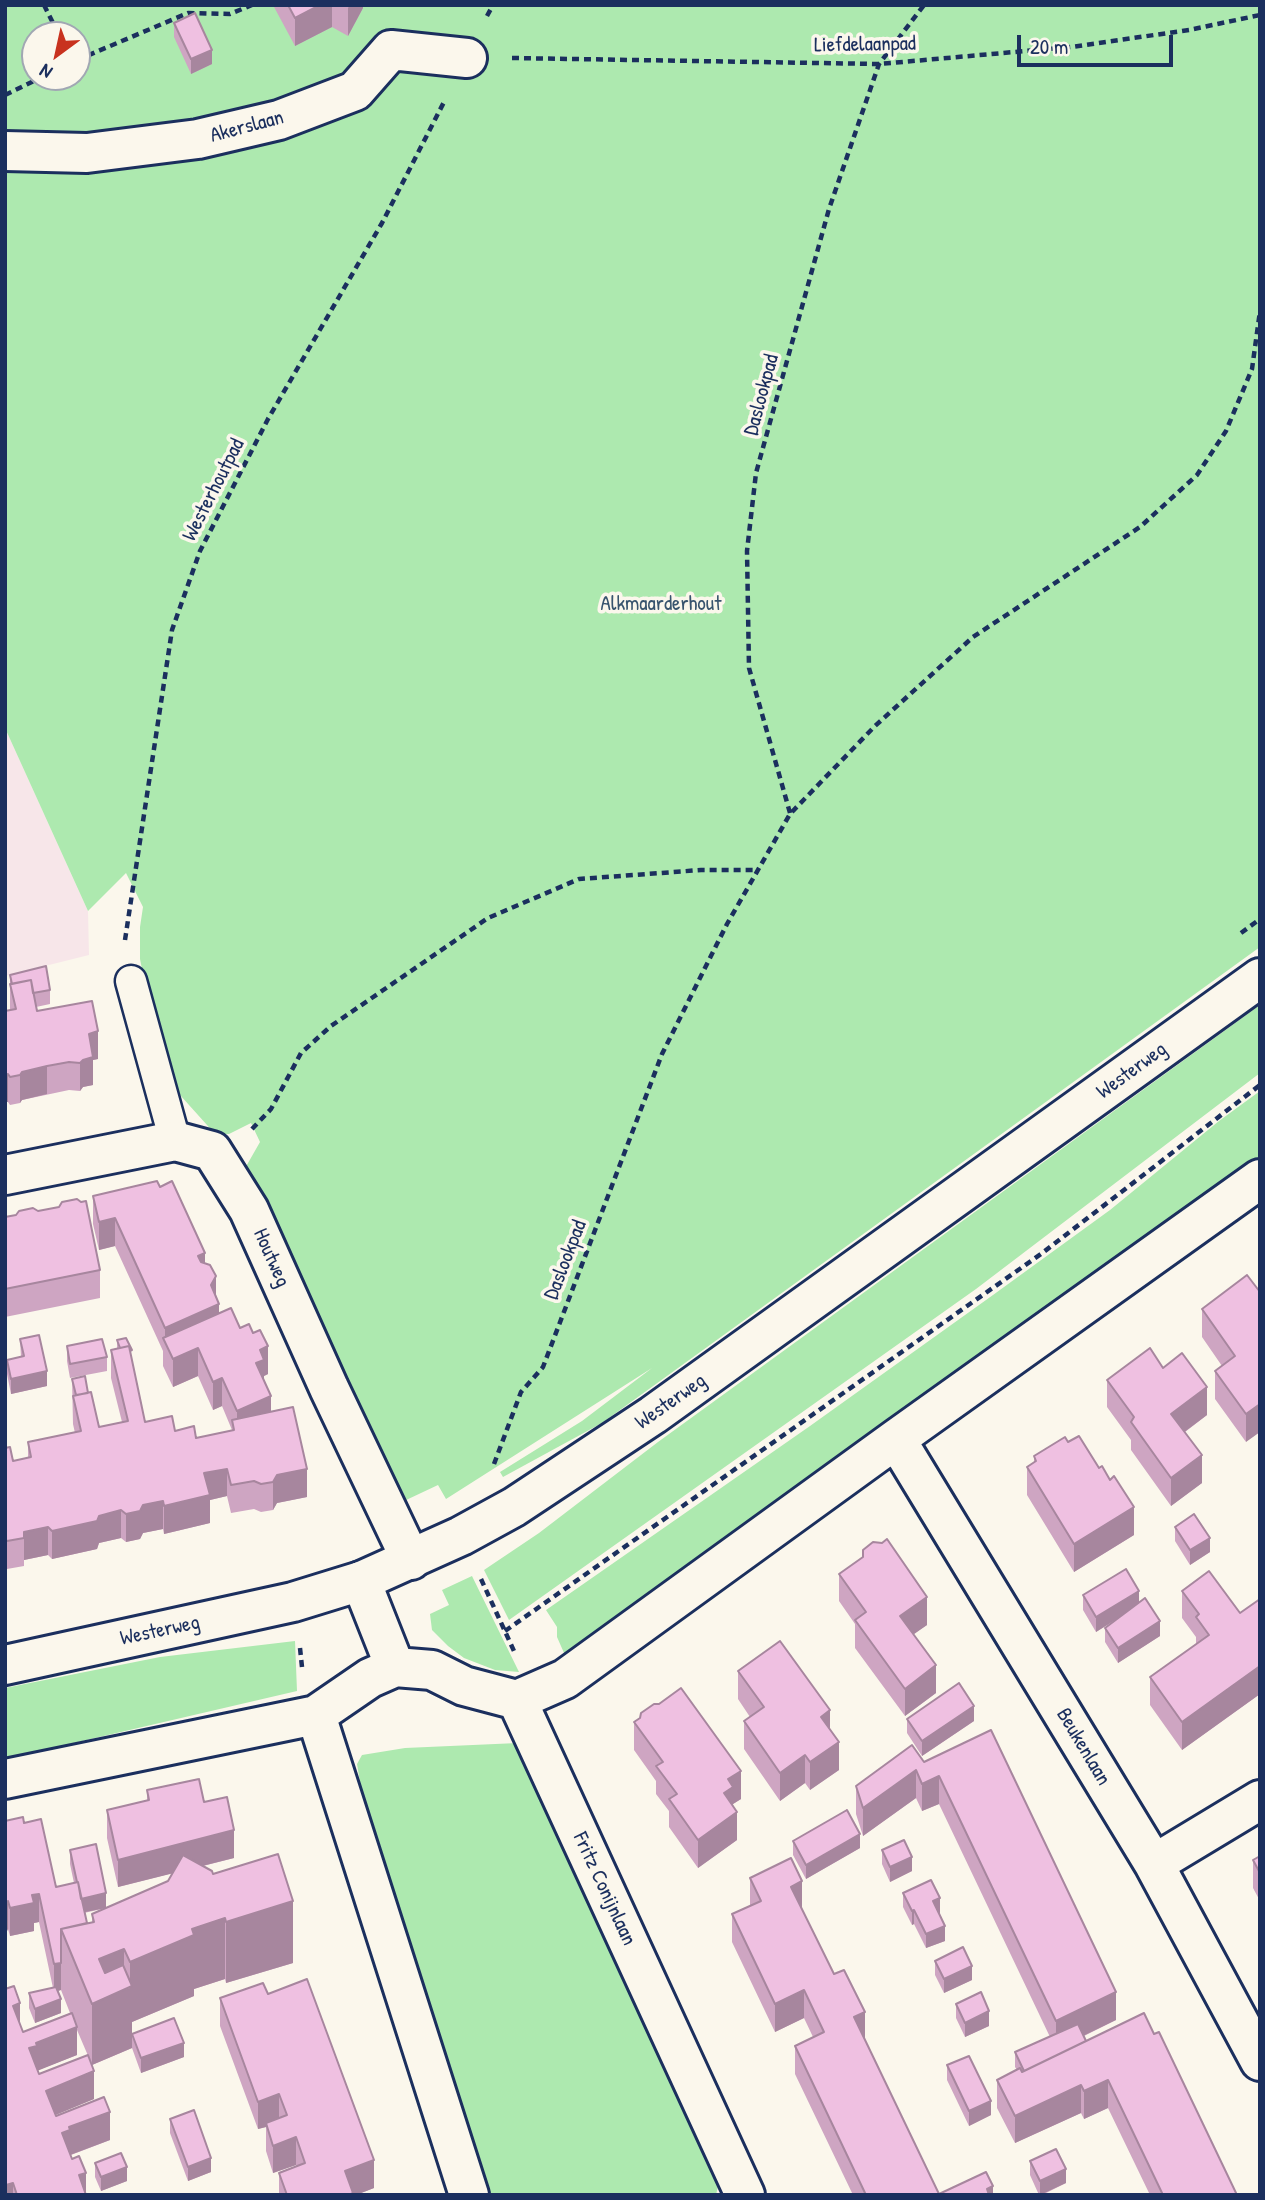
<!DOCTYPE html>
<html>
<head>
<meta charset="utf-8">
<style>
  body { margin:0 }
  #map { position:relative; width:1265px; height:2200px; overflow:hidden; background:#fbf7ec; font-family:"Patrick Hand",sans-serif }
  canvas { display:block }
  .frame { position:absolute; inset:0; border:7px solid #1b2f5e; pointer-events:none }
  .north { position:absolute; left:21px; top:21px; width:70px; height:70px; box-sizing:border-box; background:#fbf7ec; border:2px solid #a1a7b3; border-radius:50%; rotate:213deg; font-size:19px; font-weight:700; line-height:28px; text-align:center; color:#1b2f5e }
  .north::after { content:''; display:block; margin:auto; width:24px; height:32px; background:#c8321e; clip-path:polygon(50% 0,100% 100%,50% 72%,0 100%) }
  .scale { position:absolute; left:1017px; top:35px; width:156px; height:32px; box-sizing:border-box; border:4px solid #1b2f5e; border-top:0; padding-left:9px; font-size:21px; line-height:24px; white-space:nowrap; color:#1b2f5e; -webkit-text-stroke:5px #fbf7ec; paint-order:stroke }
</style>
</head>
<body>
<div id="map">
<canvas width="1265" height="2200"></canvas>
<div class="frame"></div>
<div class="north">N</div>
<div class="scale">20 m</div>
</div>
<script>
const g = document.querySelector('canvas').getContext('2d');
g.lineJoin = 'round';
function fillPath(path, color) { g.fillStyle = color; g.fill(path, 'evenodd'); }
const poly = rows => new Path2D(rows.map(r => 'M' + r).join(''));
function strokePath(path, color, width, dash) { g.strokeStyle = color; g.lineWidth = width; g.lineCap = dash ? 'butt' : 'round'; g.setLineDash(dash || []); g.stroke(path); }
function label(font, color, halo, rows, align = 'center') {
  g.font = font + ' "Patrick Hand",sans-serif'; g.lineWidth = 7; g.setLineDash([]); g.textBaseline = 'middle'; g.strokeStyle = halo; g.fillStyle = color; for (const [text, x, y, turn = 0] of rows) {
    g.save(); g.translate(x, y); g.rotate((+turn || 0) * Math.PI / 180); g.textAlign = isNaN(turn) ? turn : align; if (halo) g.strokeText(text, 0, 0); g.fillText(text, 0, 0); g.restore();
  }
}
fillPath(poly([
  [5,728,88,911,89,955,5,976]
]), '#f7e6e9');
fillPath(poly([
  [5,5,1260,5,1260,947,602,1423,503,1477,500,1472,582,1421,652,1368,446,1499,438,1485,404,1501,244,1170,260,1142,251,1123,229,1134,216,1135,180,1095,157,1045,140,959,140,927,143,907,126,873,88,911,5,728],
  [35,35,77,35,77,77,35,77],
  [1260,1005,1260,1073,976,1289,509,1620,484,1570,539,1533,658,1442],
  [1260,1091,1260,1163,568,1662,557,1637,557,1627,546,1610,810,1426,993,1295,1110,1210,1219,1121],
  [472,1576,519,1672,495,1670,464,1658,448,1646,432,1630,430,1614,449,1605,442,1590],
  [295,1641,297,1691,5,1759,5,1688,160,1657],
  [518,1743,719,2182,716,2195,487,2195,368,1830,357,1764,362,1755,405,1748]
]), '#ade9af');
const service = poly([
  [131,981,175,1141]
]);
const minor = poly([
  [5,151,87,153,198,139,279,120,355,91,391,50,467,58],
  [5,1175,175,1141,212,1151,249,1210,329,1388,411,1560],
  [896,1439,1154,1864,1260,2061],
  [361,1581,395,1667],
  [517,1700,565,1679,896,1439,1260,1179],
  [517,1700,745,2195],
  [316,1715,469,2195],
  [5,1779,316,1715,370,1678,395,1667,432,1670,464,1686,517,1700],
  [1154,1864,1260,1800]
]);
const tertiary = poly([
  [5,1665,293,1602,361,1581,461,1536,514,1507,653,1415,1260,978]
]);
strokePath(service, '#1b2f5e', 35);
strokePath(minor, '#1b2f5e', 44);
strokePath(tertiary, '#1b2f5e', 44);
strokePath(poly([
  [44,5,59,35],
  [487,16,493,5],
  [512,58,879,64,1071,47,1189,30,1260,15],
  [77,60,188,13,230,14,252,5],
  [5,95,42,77],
  [790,813,749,668,747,551,756,473,829,209,879,64,924,5],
  [1241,933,1260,919],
  [125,940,172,630,200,551,268,419,382,223,444,102],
  [252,1129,271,1109,301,1053,331,1026,488,918,579,879,701,870,758,870],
  [494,1464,521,1392,543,1367,662,1054,727,924,790,814,875,726,973,637,1140,527,1197,475,1226,431,1252,369,1260,311],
  [481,1579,514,1651],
  [505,1631,1041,1254,1260,1085],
  [300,1648,302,1667]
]), '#1b2f5e', 4.5, [7, 5]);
strokePath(service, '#fbf7ec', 30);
strokePath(minor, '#fbf7ec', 38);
strokePath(tertiary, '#fbf7ec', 38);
fillPath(poly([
  [273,5,363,5,363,8,348,36,332,27,295,46],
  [174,23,212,64,191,74,174,37],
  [10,975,50,990,50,1004,36,1007,37,1011,98,1059,93,1060,93,1085,83,1087,80,1091,69,1090,22,1100,20,1103,10,1105,8,1102,5,1102,10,1010],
  [93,1196,205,1263,216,1295,219,1313,240,1328,268,1374,264,1376,264,1382,271,1412,307,1497,277,1503,273,1510,261,1512,254,1509,231,1513,227,1496,210,1500,210,1523,164,1534,163,1529,143,1533,140,1539,126,1542,121,1538,99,1543,97,1549,52,1559,48,1555,24,1560,24,1566,7,1569,5,1567,5,1448,13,1461,28,1458,28,1442,75,1433,73,1424,72,1379,88,1393,99,1427,122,1422,111,1378,111,1350,117,1348,117,1340,132,1362,145,1422,175,1431,196,1438,232,1430,222,1406,213,1410,198,1376,173,1387,163,1366,163,1351,115,1246,99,1250,93,1224],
  [5,1217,100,1270,100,1298,5,1317],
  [1260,1292,1246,1442,1215,1399,1215,1371,1222,1366,1202,1337,1202,1309],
  [20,1339,47,1386,11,1394,7,1374,7,1360,21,1357],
  [67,1346,107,1357,107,1371,70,1378,67,1361],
  [1163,1368,1207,1415,1185,1432,1202,1483,1171,1506,1131,1450,1131,1440,1107,1407,1107,1380],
  [1068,1442,1099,1468,1110,1480,1134,1535,1074,1572,1027,1495,1027,1467,1034,1462,1034,1456],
  [1260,1506,1260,1524,1258,1522,1258,1508],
  [1175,1527,1210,1552,1190,1565,1175,1541],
  [839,1574,927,1625,913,1634,936,1693,905,1716,855,1648,855,1624,839,1601],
  [1182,1591,1240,1613,1260,1599,1260,1694,1182,1750,1150,1705,1150,1677,1196,1645,1196,1637,1182,1618],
  [1083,1595,1139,1603,1160,1636,1118,1663,1105,1642,1105,1628,1117,1619,1096,1632,1083,1610],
  [738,1671,830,1730,839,1770,810,1790,805,1783,780,1801,744,1749,744,1721,750,1717,738,1699],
  [659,1704,741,1799,733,1804,737,1840,698,1868,669,1827,669,1811,656,1794,656,1781,634,1750,634,1722],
  [907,1719,974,1721,922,1756,907,1733],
  [991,1730,1116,2020,1084,2036,1086,2041,1237,2195,1150,2195,1108,2108,1084,2119,1081,2113,1015,2143,997,2108,997,2080,1017,2070,1015,2067,1015,2052,1050,2037,939,1804,922,1811,916,1798,863,1836,856,1814,856,1786,924,1762],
  [147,1790,204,1802,234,1858,203,1866,213,1874,293,1963,226,1983,225,1979,194,1989,194,1996,132,2022,132,2034,184,2057,141,2073,132,2048,92,2065,77,2030,77,2055,38,2070,39,2074,94,2099,55,2115,56,2116,110,2140,71,2155,72,2159,86,2173,86,2195,5,2195,5,1989,23,2032,70,2013,61,1990,58,1991,61,2013,35,2023,29,2008,29,1993,53,1988,39,1922,34,1923,34,1931,10,1936,8,1929,5,1935,5,1821,24,1823,56,1887,74,1883,70,1864,70,1850,106,1908,84,1913,87,1923,92,1922,92,1914,168,1881,173,1873,118,1887,107,1838,107,1810,147,1801],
  [793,1841,860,1848,806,1879,793,1855],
  [882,1850,912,1871,890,1882,882,1864],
  [1260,1856,1260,1901,1253,1888,1253,1860],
  [750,1878,802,1909,939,2194,993,2195,853,2195,795,2074,795,2046,813,2037,804,2018,775,2032,732,1942,732,1914,750,1906],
  [903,1893,940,1913,938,1913,945,1941,926,1948,914,1924,912,1925,903,1907],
  [935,1961,972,1980,944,1993,935,1975],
  [268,1994,374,2188,356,2195,279,2195,279,2173,296,2167,296,2165,273,2173,266,2151,266,2127,258,2129,220,2026,220,1998],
  [956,2004,989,2026,965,2037,956,2018],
  [947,2065,991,2115,969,2126,947,2080],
  [170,2119,211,2172,188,2181,170,2133],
  [1030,2161,1066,2183,1042,2195,1039,2195,1030,2175],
  [95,2163,127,2181,101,2191,95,2177]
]), '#cea5c2');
fillPath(poly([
  [320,5,332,5,332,27,295,46,295,18],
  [350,5,363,5,363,8,348,36,348,8],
  [212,50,212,64,191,74,191,59],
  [98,1031,98,1059,93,1060,93,1085,83,1087,80,1091,80,1063,89,1034],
  [47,1066,47,1094,22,1100,20,1103,20,1075,22,1072],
  [8,1074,8,1102,5,1102,5,1075],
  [115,1218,115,1246,99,1250,99,1222],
  [205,1253,205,1281,198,1256],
  [216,1276,216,1304,219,1304,219,1332,165,1343,165,1328,211,1285],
  [268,1346,268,1374,264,1376,264,1387,256,1363,260,1350],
  [198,1348,198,1376,173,1387,173,1359],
  [47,1371,47,1386,11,1394,11,1379],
  [222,1378,222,1406,213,1410,213,1382],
  [1207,1387,1207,1415,1171,1442,1171,1414],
  [271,1396,271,1423,237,1439,237,1411],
  [1260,1404,1260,1432,1246,1442,1246,1414],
  [1202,1455,1202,1483,1171,1506,1171,1478],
  [227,1469,227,1496,210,1500,210,1523,164,1534,164,1506,204,1473],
  [307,1469,307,1497,277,1503,273,1510,273,1482,277,1475],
  [163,1501,163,1529,143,1533,140,1539,126,1542,126,1514,143,1505],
  [1134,1507,1134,1535,1074,1572,1074,1544],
  [121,1510,121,1538,99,1543,97,1549,52,1559,52,1531,99,1516],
  [48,1527,48,1555,24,1560,24,1566,24,1532],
  [1210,1538,1210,1552,1190,1565,1190,1550],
  [1139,1591,1139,1605,1096,1632,1096,1617],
  [927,1597,927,1625,900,1644,900,1616],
  [1160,1621,1160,1636,1118,1663,1118,1648],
  [936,1665,936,1693,905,1716,905,1689],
  [1260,1666,1260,1694,1182,1750,1182,1722],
  [974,1706,974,1721,922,1756,922,1741],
  [830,1710,830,1738,821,1717],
  [839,1742,839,1770,810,1790,810,1762],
  [805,1755,805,1783,780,1801,780,1773],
  [916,1770,916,1798,863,1836,863,1808],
  [741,1771,741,1799,733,1804,733,1815,724,1793,728,1779],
  [939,1776,939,1804,922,1811,922,1784],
  [737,1812,737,1840,698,1868,698,1840],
  [234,1830,234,1858,118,1887,118,1860],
  [860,1834,860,1848,806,1879,806,1865],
  [912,1857,912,1871,890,1882,890,1867],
  [802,1881,802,1909,791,1887],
  [106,1893,106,1908,80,1913,80,1899],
  [39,1894,39,1922,34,1923,34,1931,10,1936,10,1908,32,1895],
  [940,1898,940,1913,933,1915,933,1901],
  [8,1901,8,1929,5,1935,5,1907],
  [293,1901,293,1963,226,1983,226,1922],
  [914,1910,914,1924,912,1925,912,1911],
  [225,1918,225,1979,194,1989,194,1996,132,2022,132,2048,92,2065,92,2004,99,1959,124,1949,124,1990,130,1988,130,1962,192,1929],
  [945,1926,945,1941,926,1948,926,1934],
  [61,1963,61,1990,54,1992,54,1964],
  [972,1966,972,1980,944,1993,944,1979],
  [804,1990,804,2018,775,2032,775,2004],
  [1116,1992,1116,2020,1056,2049,1056,2021],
  [61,1999,61,2013,35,2023,35,2009],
  [20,2003,20,2031,13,2006],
  [989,2011,989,2026,965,2037,965,2023],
  [865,2012,865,2040,854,2017],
  [77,2027,77,2055,37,2071,29,2048,36,2043],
  [184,2043,184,2057,141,2073,141,2058],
  [94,2071,94,2099,46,2119,46,2091],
  [1108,2080,1108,2108,1084,2119,1084,2091],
  [1081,2085,1081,2113,1015,2143,1015,2116],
  [279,2094,279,2122,266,2123,266,2127,258,2129,258,2102],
  [991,2101,991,2115,969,2126,969,2111],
  [110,2112,110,2140,70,2155,62,2133,69,2127],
  [296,2137,296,2165,273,2173,273,2146],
  [211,2158,211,2172,188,2181,188,2167],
  [374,2160,374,2188,356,2195,345,2195,345,2171],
  [127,2167,127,2181,101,2191,101,2177],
  [1066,2169,1066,2183,1040,2195,1040,2181],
  [86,2173,86,2195,79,2175],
  [13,2183,13,2195,6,2195,6,2185],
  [993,2186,993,2195,987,2195,987,2189]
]), '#a7869e');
const building = poly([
  [288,5,320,5,295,18,288,5],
  [195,13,212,50,191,59,174,23,195,13],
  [46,966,50,990,33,993,31,980,12,984,10,975,46,966],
  [31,980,37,1011,92,1001,98,1031,89,1034,93,1057,83,1060,80,1063,69,1062,47,1066,22,1072,20,1075,10,1077,8,1074,5,1075,5,1011,16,1009,10,984,31,980],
  [157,1181,160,1187,172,1181,205,1253,198,1256,201,1262,210,1265,216,1276,211,1285,219,1304,165,1328,115,1218,99,1222,93,1196,157,1181],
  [77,1199,81,1202,86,1201,100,1270,5,1289,5,1217,16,1215,19,1211,33,1208,38,1211,59,1207,62,1202,77,1199],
  [1247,1275,1260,1292,1260,1404,1246,1414,1215,1371,1235,1356,1202,1309,1247,1275],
  [231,1308,240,1328,249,1324,253,1333,260,1330,268,1346,260,1350,264,1360,256,1363,271,1396,237,1411,222,1378,213,1382,198,1348,173,1359,163,1338,231,1308],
  [39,1335,47,1371,11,1379,7,1360,24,1356,20,1339,39,1335],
  [126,1338,132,1350,130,1351,129,1346,120,1348,117,1340,126,1338],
  [102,1339,107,1357,70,1364,67,1346,102,1339],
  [129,1346,145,1422,172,1416,175,1431,194,1426,196,1438,234,1430,232,1420,293,1407,307,1469,277,1475,273,1482,261,1484,254,1481,231,1485,227,1469,204,1473,210,1495,164,1506,163,1501,143,1505,140,1511,126,1514,121,1510,99,1516,97,1521,52,1531,48,1527,24,1532,24,1538,7,1541,5,1539,5,1448,10,1447,13,1461,31,1457,28,1442,81,1431,73,1396,91,1392,99,1427,128,1421,111,1350,129,1346],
  [1150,1348,1163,1368,1182,1353,1207,1387,1171,1414,1202,1455,1171,1478,1131,1422,1134,1417,1107,1380,1150,1348],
  [85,1376,88,1393,76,1395,72,1379,85,1376],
  [1079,1436,1099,1468,1102,1466,1110,1480,1114,1476,1134,1507,1074,1544,1027,1467,1036,1461,1034,1456,1065,1437,1068,1442,1079,1436],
  [1194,1514,1210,1538,1190,1550,1175,1527,1194,1514],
  [887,1539,927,1597,900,1616,936,1665,905,1689,855,1620,866,1612,839,1574,863,1557,863,1550,873,1542,882,1543,887,1539],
  [1126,1569,1139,1591,1096,1617,1083,1595,1126,1569],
  [1209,1571,1240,1613,1260,1599,1260,1666,1182,1722,1150,1677,1209,1635,1196,1617,1199,1614,1182,1591,1209,1571],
  [1145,1598,1160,1621,1118,1648,1105,1628,1145,1598],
  [780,1641,830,1710,821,1717,839,1742,810,1762,805,1755,780,1773,744,1721,764,1707,738,1671,780,1641],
  [959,1683,974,1706,922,1741,907,1719,959,1683],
  [681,1688,741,1771,728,1779,733,1787,724,1793,737,1812,698,1840,669,1799,677,1794,656,1766,663,1762,634,1722,640,1718,641,1713,654,1704,659,1704,681,1688],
  [991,1730,1116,1992,1056,2021,939,1776,922,1784,916,1770,863,1808,856,1786,912,1745,924,1762,991,1730],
  [199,1779,204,1802,227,1797,234,1830,118,1860,107,1810,149,1800,147,1790,199,1779],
  [847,1810,860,1834,806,1865,793,1841,847,1810],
  [23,1817,24,1823,41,1819,56,1887,78,1882,87,1923,61,1929,61,1963,54,1964,39,1894,32,1895,34,1903,10,1908,8,1901,5,1907,5,1821,23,1817],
  [904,1840,912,1857,890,1867,882,1850,904,1840],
  [96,1844,106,1893,81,1899,78,1882,77,1882,70,1850,96,1844],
  [278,1854,293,1901,226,1922,225,1918,192,1929,194,1935,130,1962,124,1949,99,1959,105,1973,123,1965,132,1986,92,2004,61,1929,94,1922,92,1914,168,1881,183,1855,212,1871,213,1874,278,1854],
  [1260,1856,1260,1873,1253,1860,1260,1856],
  [791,1858,802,1881,791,1887,834,1974,844,1970,865,2012,854,2017,939,2194,986,2172,993,2186,987,2189,989,2195,866,2195,795,2046,824,2032,804,1990,775,2004,732,1914,761,1901,750,1878,791,1858],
  [931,1880,940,1898,933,1901,945,1926,926,1934,914,1910,912,1911,903,1893,931,1880],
  [963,1947,972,1966,944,1979,935,1961,963,1947],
  [307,1979,374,2160,345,2171,353,2193,349,2195,287,2195,279,2173,305,2163,296,2137,273,2146,266,2123,287,2115,279,2094,258,2102,220,1998,263,1983,268,1994,307,1979],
  [14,1986,20,2003,13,2006,23,2032,72,2013,77,2027,36,2043,37,2046,29,2048,39,2074,88,2055,94,2071,46,2091,56,2116,104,2097,110,2112,69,2127,70,2130,62,2133,72,2159,79,2156,86,2173,79,2175,86,2195,17,2195,13,2183,6,2185,5,2182,5,1989,14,1986],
  [56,1987,61,1999,35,2009,29,1993,56,1987],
  [981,1992,989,2011,965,2023,956,2004,981,1992],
  [1144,2013,1154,2034,1159,2032,1237,2195,1163,2195,1108,2080,1084,2091,1081,2085,1015,2116,997,2080,1020,2068,1022,2072,1144,2013],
  [174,2018,184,2043,141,2058,132,2034,174,2018],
  [1078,2024,1086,2041,1024,2071,1015,2052,1078,2024],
  [969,2056,991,2101,969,2111,947,2065,969,2056],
  [194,2110,211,2158,188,2167,170,2119,194,2110],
  [1056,2149,1066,2169,1040,2181,1030,2161,1056,2149],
  [121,2153,127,2167,101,2177,95,2163,121,2153]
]);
fillPath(building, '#efc0e1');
strokePath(building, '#a7869e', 2);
label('21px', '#1b2f5e', '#fbf7ec', [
  ["Liefdelaanpad",865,45,-1],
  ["Akerslaan",247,127,-15],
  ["Daslookpad",762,395,-75],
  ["Westerhoutpad",214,490,-63],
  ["Westerweg",1132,1071,-36],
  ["Houtweg",271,1258,66],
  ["Daslookpad",566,1260,-69],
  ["Westerweg",671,1402,-35],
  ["Westerweg",160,1631,-12],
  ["Beukenlaan",1083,1747,59],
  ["Fritz Conijnlaan",604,1889,65]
]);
label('21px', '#38546e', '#fbf7ec', [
  ["Alkmaarderhout",661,604]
]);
</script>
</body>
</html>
